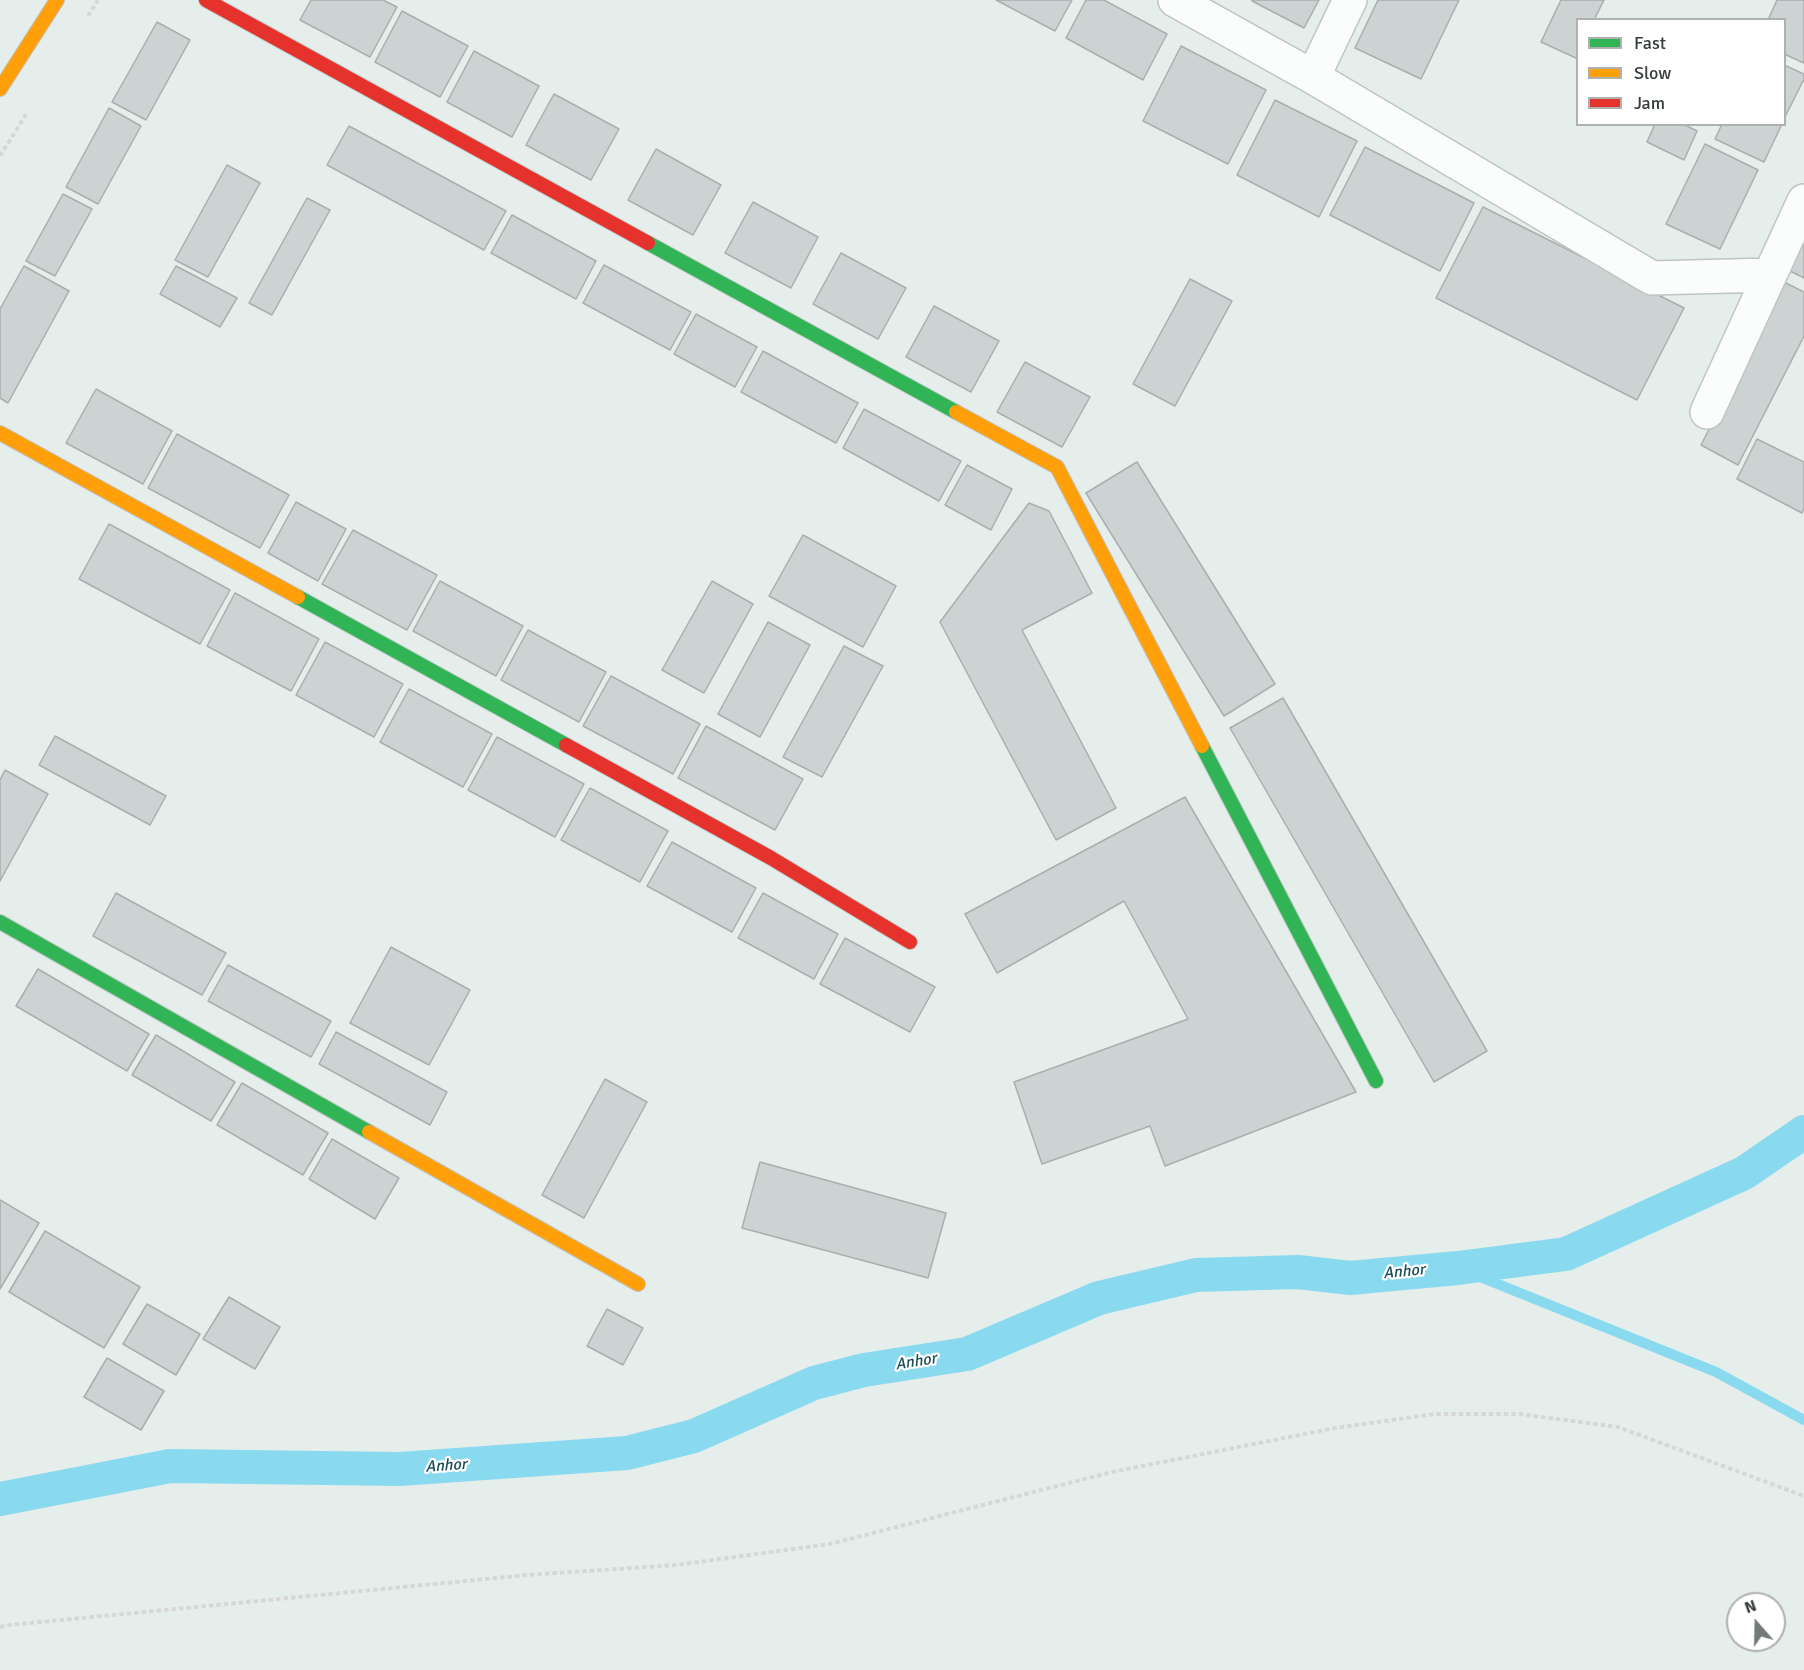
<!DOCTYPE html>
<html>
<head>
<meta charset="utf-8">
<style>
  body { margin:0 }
  #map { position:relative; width:1804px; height:1670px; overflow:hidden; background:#e6eeec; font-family:Signika,sans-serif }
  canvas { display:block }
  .legend { position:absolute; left:1576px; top:18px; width:210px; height:108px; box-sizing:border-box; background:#fff; border:2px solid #aeb1b0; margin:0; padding:8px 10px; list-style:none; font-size:18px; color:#353c3a }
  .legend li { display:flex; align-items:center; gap:12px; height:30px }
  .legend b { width:30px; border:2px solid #aeb1b0 }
  .north { position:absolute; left:1726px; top:1592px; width:60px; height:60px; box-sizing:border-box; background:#fff; border:2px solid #aeb1b0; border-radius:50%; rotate:340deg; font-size:16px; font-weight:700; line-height:24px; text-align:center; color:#353c3a }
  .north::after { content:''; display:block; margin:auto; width:21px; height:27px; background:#737a78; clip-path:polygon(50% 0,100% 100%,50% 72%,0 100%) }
</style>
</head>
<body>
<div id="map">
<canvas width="1804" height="1670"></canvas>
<ul class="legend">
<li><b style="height:8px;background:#30b455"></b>Fast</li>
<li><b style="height:8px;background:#ff9f0a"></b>Slow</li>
<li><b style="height:8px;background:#e5322d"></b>Jam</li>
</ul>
<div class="north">N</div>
</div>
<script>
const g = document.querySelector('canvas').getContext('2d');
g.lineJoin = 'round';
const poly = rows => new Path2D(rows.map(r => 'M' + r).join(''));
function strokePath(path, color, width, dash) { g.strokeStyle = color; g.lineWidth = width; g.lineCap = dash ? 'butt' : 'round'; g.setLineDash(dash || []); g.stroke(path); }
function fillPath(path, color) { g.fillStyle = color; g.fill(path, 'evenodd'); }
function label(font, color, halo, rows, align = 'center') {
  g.font = font + ' Signika,sans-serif'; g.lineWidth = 4.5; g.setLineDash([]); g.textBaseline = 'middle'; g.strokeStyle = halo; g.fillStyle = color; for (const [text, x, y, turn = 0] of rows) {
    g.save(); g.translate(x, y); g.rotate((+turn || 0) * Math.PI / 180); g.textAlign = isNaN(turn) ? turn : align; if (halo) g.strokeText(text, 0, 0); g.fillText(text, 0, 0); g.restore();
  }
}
strokePath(poly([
  [1458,1268,1716,1372,1804,1420]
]), '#89daef', 10);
strokePath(poly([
  [0,1499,170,1466,400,1469,627,1453,694,1436,814,1383,864,1370,967,1354,1099,1298,1196,1275,1298,1272,1350,1278,1458,1268,1566,1254,1744,1173,1804,1132]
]), '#89daef', 34);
const building = poly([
  [311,0,383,0,397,7,370,57,300,20,311,0],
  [996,0,1072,0,1055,31,996,0],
  [1086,0,1104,0,1167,34,1143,80,1066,38,1086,0],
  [1252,0,1319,0,1304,28,1252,1,1252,0],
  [1378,0,1459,0,1421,79,1355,48,1378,0],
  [1561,0,1604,0,1594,20,1578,20,1578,55,1576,58,1541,42,1561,0],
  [1777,0,1804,0,1804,63,1784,54,1784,20,1768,20,1777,0],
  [402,11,468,46,440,97,375,62,402,11],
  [157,22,190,40,146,120,112,102,157,22],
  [1181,46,1266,90,1228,164,1143,121,1181,46],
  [474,51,539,86,512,137,447,102,474,51],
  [1784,65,1804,74,1804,79,1784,119,1784,65],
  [554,94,619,129,591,180,526,145,554,94],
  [1275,100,1357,141,1319,217,1237,175,1275,100],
  [109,108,141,126,98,204,66,187,109,108],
  [1655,124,1683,124,1697,131,1684,160,1647,142,1655,124],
  [1722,124,1782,124,1764,162,1715,139,1722,124],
  [349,126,506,211,484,250,327,165,349,126],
  [1705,144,1758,170,1720,249,1666,224,1705,144],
  [1365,147,1474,203,1440,271,1330,215,1365,147],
  [656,149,721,185,693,235,628,200,656,149],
  [227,165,260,183,208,277,175,260,227,165],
  [63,194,92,209,55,276,26,261,63,194],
  [307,198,330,210,272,315,249,303,307,198],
  [753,202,818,237,791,288,725,253,753,202],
  [1483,207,1684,308,1637,400,1436,298,1483,207],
  [512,215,596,261,576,299,491,253,512,215],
  [1804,241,1804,278,1790,271,1804,241],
  [841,253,906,288,878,339,813,304,841,253],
  [604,265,691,312,670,350,583,303,604,265],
  [24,266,69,291,8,403,0,398,0,309,24,266],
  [176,266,237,298,220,327,160,294,176,266],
  [1190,279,1232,301,1175,406,1133,384,1190,279],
  [1784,282,1804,292,1804,336,1738,465,1701,445,1784,282],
  [934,306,999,341,971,392,906,357,934,306],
  [696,314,757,347,735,387,674,354,696,314],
  [763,351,858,403,836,443,741,392,763,351],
  [1025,362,1090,397,1062,447,997,412,1025,362],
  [96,389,172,431,143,484,66,443,96,389],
  [864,409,961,461,939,501,843,448,864,409],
  [177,434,289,495,260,548,148,488,177,434],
  [1757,439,1804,462,1804,508,1802,513,1737,479,1757,439],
  [1137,462,1275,684,1224,716,1086,493,1137,462],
  [967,465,1012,489,991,530,945,505,967,465],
  [296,502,346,529,318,581,268,553,296,502],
  [1029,503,1049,511,1092,593,1022,630,1116,808,1056,840,940,622,1029,503],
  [109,524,230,590,200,644,79,579,109,524],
  [353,530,437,575,407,630,322,584,353,530],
  [803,535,896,586,863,647,769,596,803,535],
  [440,581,523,626,496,676,413,631,440,581],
  [712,581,753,604,704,693,662,670,712,581],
  [235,593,319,639,291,691,207,646,235,593],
  [768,622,810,645,760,737,718,714,768,622],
  [528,630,606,672,579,722,501,680,528,630],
  [325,642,403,684,374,737,296,695,325,642],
  [844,646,883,666,822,777,783,757,844,646],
  [611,676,700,724,673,774,583,726,611,676],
  [409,689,492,734,463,787,380,742,409,689],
  [1283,698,1487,1051,1434,1082,1230,728,1283,698],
  [706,726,803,779,775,830,678,778,706,726],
  [55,736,166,796,150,825,39,765,55,736],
  [497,737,584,784,555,837,468,790,497,737],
  [5,770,48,794,0,881,0,780,5,770],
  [590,788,668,831,640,882,561,840,590,788],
  [1185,797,1356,1092,1165,1166,1150,1126,1042,1164,1014,1082,1188,1019,1124,901,997,973,965,914,1185,797],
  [672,842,756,888,732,932,647,886,672,842],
  [116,893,226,953,202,995,93,936,116,893],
  [763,893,838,934,814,979,738,938,763,893],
  [845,938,935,987,910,1032,820,984,845,938],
  [391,947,470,990,429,1065,350,1023,391,947],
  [228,965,331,1021,311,1057,208,1001,228,965],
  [38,969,149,1034,127,1071,16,1006,38,969],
  [336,1032,447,1092,430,1125,319,1064,336,1032],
  [156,1035,235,1082,211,1121,132,1075,156,1035],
  [605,1079,647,1102,584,1218,542,1195,605,1079],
  [242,1083,328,1133,303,1175,217,1125,242,1083],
  [332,1139,399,1178,375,1219,309,1179,332,1139],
  [760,1162,946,1213,928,1278,742,1228,760,1162],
  [0,1200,39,1223,0,1289,0,1200],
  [45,1231,140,1287,104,1348,9,1292,45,1231],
  [229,1297,280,1327,255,1369,203,1339,229,1297],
  [147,1304,200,1334,176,1375,123,1344,147,1304],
  [607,1309,643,1328,623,1365,587,1346,607,1309],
  [107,1358,164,1391,141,1430,84,1397,107,1358]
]);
fillPath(building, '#cdd3d2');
strokePath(building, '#a8afae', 1.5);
const street = poly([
  [1175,0,1313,77,1652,278,1770,275],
  [1313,77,1350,0],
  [1707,412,1804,201]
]);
const fast = poly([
  [648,243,956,412],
  [298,597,566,745],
  [1202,746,1376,1081],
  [0,922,369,1132]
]);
const slow = poly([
  [0,89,57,0],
  [956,412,1057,467,1202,746],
  [0,433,298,597],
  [369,1132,638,1284]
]);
const jam = poly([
  [206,0,648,243],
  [566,745,771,858,910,942]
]);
strokePath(street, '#bec5c3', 36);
strokePath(fast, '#bec5c3', 16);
strokePath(slow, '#bec5c3', 16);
strokePath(jam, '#bec5c3', 16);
strokePath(poly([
  [88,16,98,0],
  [0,156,28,111],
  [0,1627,9,1625,527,1575,676,1565,830,1544,1112,1472,1335,1428,1435,1414,1520,1414,1618,1427,1804,1496]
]), '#d6d8d8', 4, [4.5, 3]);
strokePath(street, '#fbfcfc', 33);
strokePath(fast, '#30b455', 14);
strokePath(slow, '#ff9f0a', 14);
strokePath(jam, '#e5322d', 14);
label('italic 16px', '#1a4c58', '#fff', [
  ["Anhor",1404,1272,-6],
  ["Anhor",916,1362,-9],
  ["Anhor",446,1466,-4]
]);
</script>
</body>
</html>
